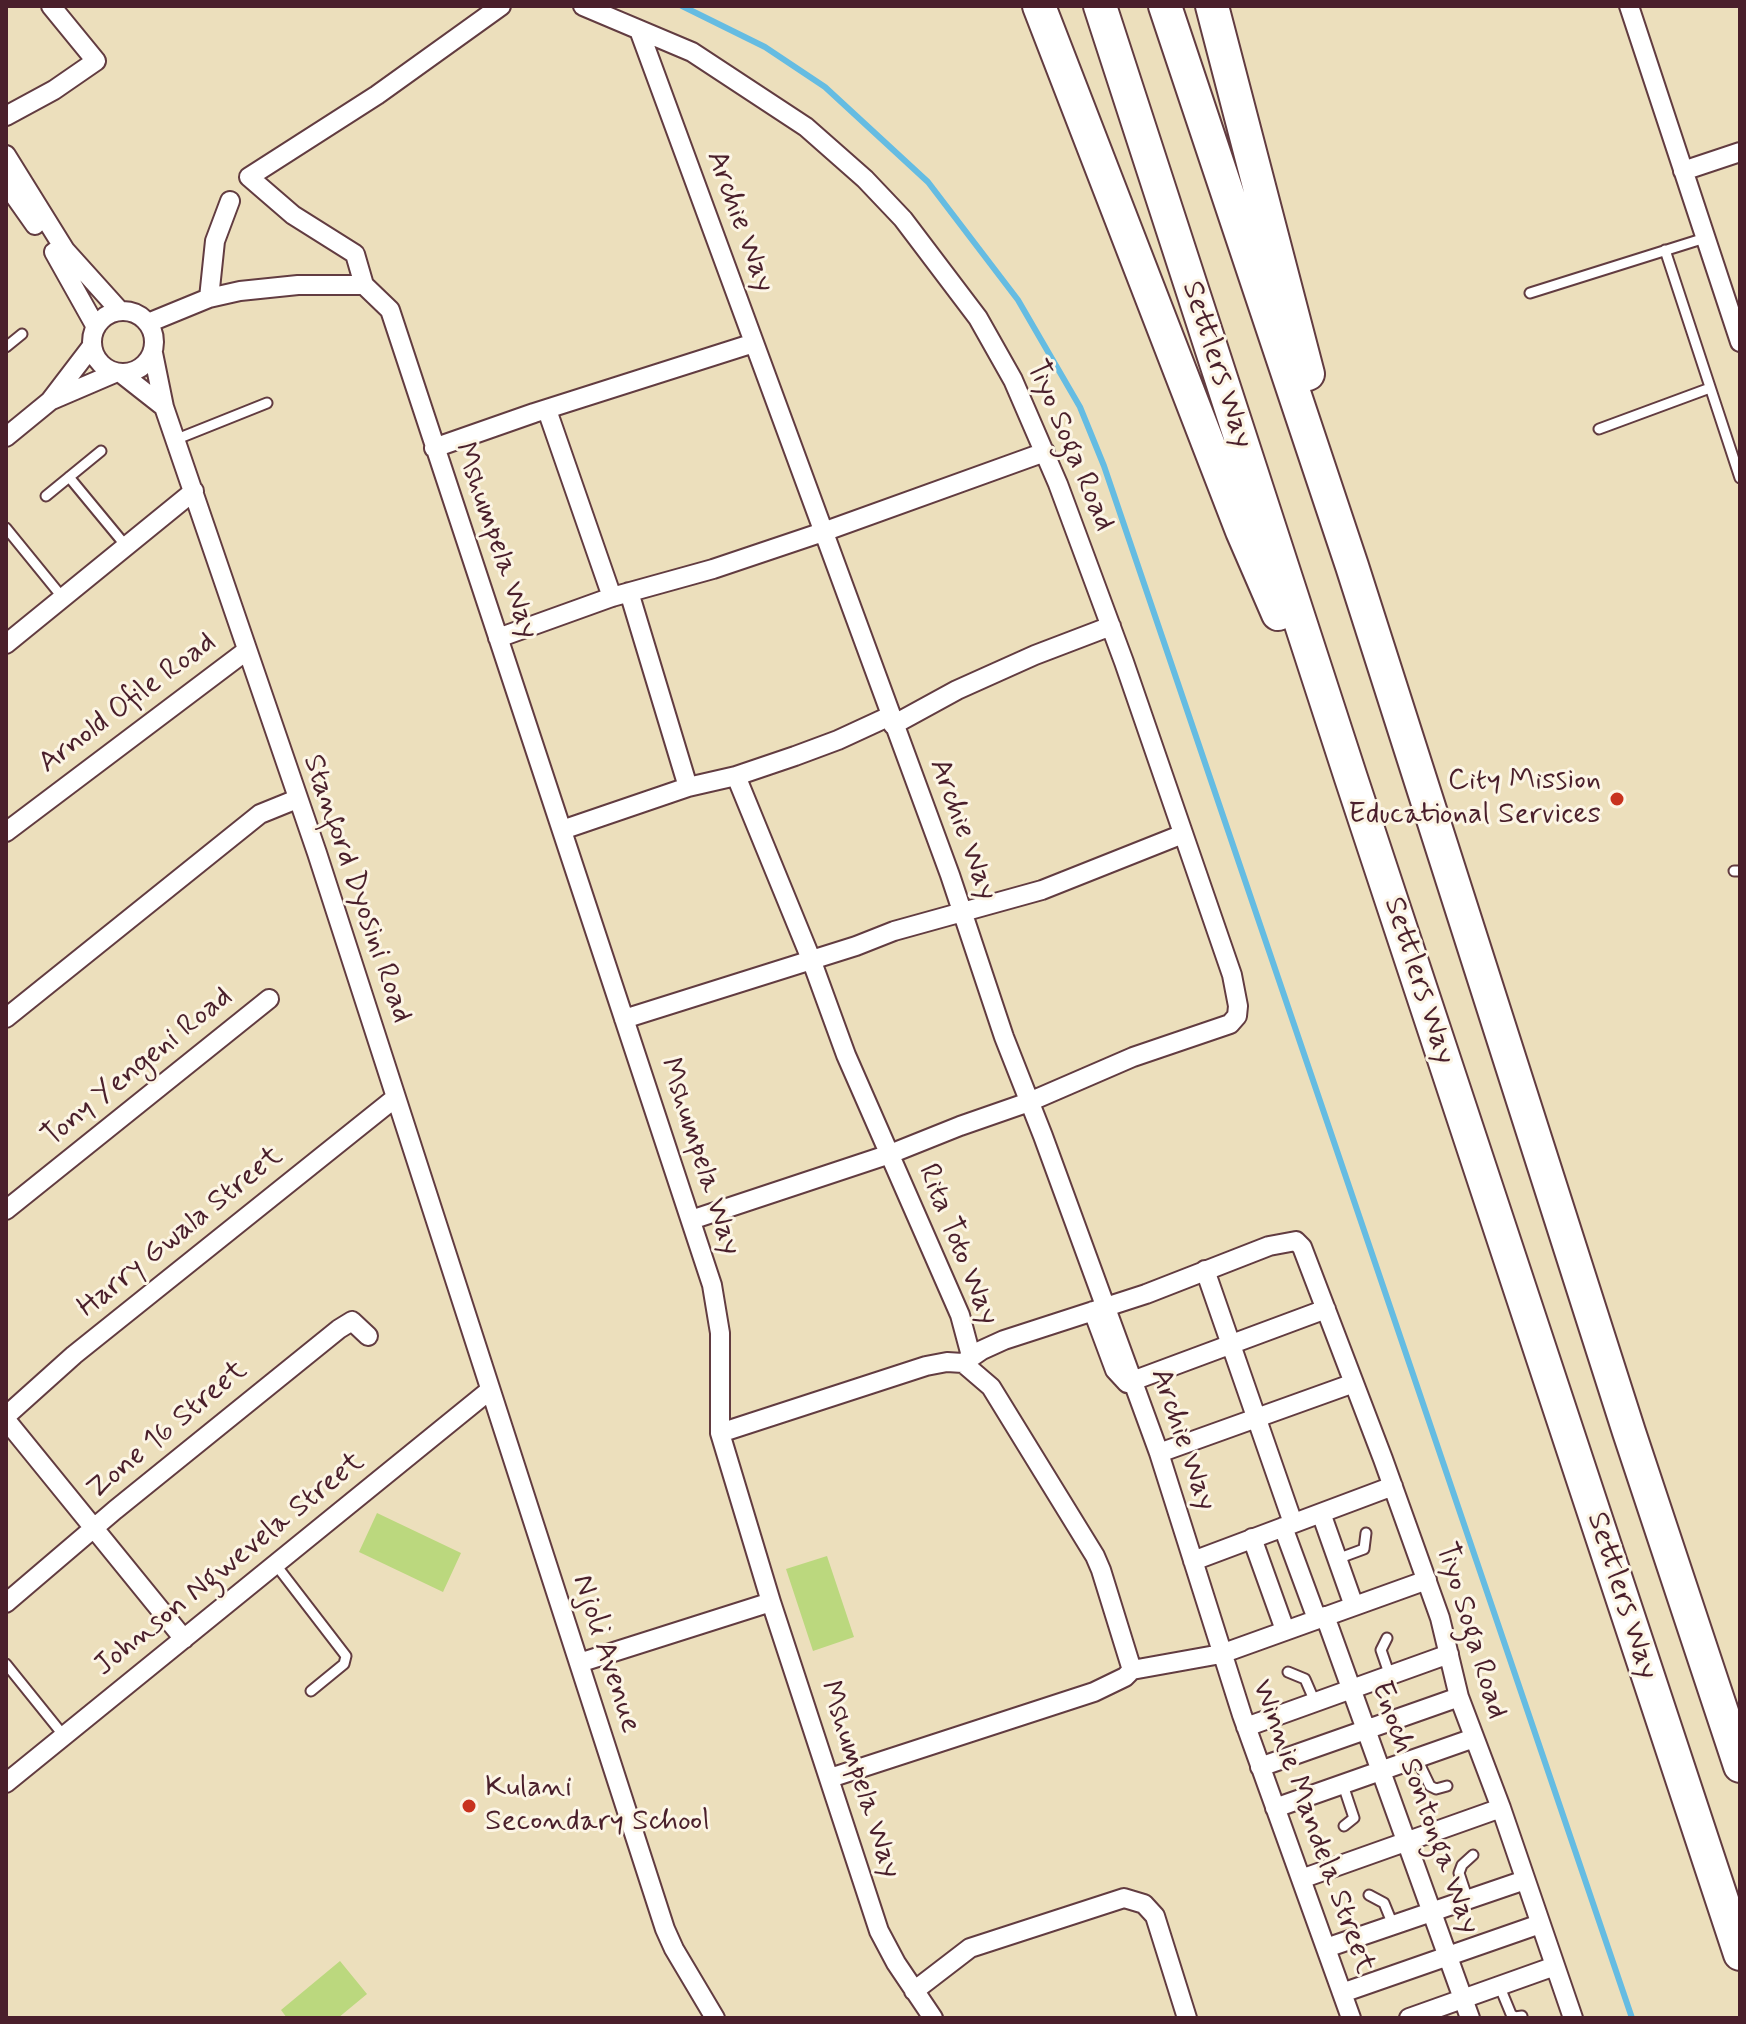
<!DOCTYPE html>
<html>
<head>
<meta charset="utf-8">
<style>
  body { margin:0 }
  #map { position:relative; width:1746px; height:2024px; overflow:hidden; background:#ecdfbc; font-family:Mynerve,sans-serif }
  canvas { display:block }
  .frame { position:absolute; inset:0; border:8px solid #4a1f2b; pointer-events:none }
</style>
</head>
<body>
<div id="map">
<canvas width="1746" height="2024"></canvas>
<div class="frame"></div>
</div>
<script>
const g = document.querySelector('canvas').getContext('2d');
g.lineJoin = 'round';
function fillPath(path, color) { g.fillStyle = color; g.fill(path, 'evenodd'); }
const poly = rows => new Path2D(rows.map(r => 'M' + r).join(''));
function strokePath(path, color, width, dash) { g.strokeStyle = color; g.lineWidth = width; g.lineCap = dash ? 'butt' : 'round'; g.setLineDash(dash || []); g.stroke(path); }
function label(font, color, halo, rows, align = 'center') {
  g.font = font + ' Mynerve,sans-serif'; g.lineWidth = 6; g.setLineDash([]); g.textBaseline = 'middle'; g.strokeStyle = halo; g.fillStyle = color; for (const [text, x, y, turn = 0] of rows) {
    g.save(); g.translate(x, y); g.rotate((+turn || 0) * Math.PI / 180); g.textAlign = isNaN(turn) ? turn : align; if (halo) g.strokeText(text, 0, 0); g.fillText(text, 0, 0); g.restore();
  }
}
fillPath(poly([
  [377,1513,461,1553,443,1592,359,1552],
  [827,1556,854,1637,813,1651,786,1569],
  [340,1961,367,1994,338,2018,287,2018,281,2010]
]), '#bbd87e');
strokePath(poly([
  [682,6,765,47,825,87,928,182,1018,300,1080,407,1104,466,1632,2018]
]), '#65bce2', 6);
const lane = poly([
  [1665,250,1740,478],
  [1530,293,1705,238],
  [6,347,22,334],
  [1599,429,1710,388],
  [177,439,267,403],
  [69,477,126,546],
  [46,496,101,451],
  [6,528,63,598],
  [1734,871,1740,871],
  [1337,1559,1364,1549,1366,1533],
  [276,1565,346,1656,344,1664,311,1691],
  [1387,1638,1381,1650,1390,1676],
  [6,1664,64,1736],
  [1288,1672,1305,1679,1315,1702],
  [1417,1759,1430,1786,1436,1789,1447,1786],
  [1343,1785,1354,1818,1344,1826],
  [1369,1895,1384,1903,1393,1925],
  [1468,1900,1459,1873,1462,1865,1473,1855],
  [1499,1985,1511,2014,1515,2017,1522,2016]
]);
const street = poly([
  [583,6,692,52,806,127,865,179,903,219,978,318,1013,380,1058,484,1124,662,1232,975,1238,1006,1237,1016,1230,1024,1133,1057,1029,1102,960,1126,890,1154,691,1220],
  [1629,6,1740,342],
  [639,30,950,875,1004,1037,1043,1136,1159,1453,1242,1715,1351,2018],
  [6,116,54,90,96,61,51,6],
  [6,155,65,250,120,311],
  [1683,171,1740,152],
  [6,184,35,225],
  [54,252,96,327],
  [364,285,355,254,293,215,249,177,377,95,501,6],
  [209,298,215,241,230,201],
  '92 342a31 31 0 1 1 62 0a31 31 0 1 1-62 0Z',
  [148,323,209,298,240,291,298,285,364,285,390,310,712,1285,720,1333,720,1433,771,1602,879,1931,896,1963,933,2018],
  [153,353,164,407,317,853,665,1929,674,1949,715,2018],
  [122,374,164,407],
  [52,400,115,373],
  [547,410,612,597],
  [6,437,50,401,92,346],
  [434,448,534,413,754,343],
  [629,592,688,787],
  [498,638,612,597,713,569,823,532,1045,452],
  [6,644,194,491],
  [893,725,957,690,1035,655,1111,626],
  [736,776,811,959,846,1055,960,1315,971,1356],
  [562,830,688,787,736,776,795,756,838,740,890,716],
  [6,832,246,651],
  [6,1018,260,814,297,799],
  [624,1019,856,946,894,931,1042,890,1183,834],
  [6,1210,269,999],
  [1205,1270,1293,1523],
  [1093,1311,1115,1370,1127,1383,1326,1309],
  [963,1363,982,1350,1004,1340,1146,1294,1269,1246,1296,1241,1302,1247,1383,1459,1440,1618,1459,1697,1501,1808,1573,2018],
  [6,1416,74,1355,395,1098],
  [6,1420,184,1639],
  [720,1433,926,1366,947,1362,963,1363,991,1387,1095,1556,1101,1570,1132,1670,1125,1677,1094,1692,830,1778],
  [1159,1453,1354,1383],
  [1321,1513,1354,1606],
  [1283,1527,1317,1619],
  [1252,1538,1285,1630],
  [1193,1561,1393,1486],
  [6,1603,115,1510,339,1329,352,1321,368,1336],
  [1325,1616,1470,2018],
  [579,1663,771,1602],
  [1132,1670,1221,1654,1427,1580],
  [1246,1727,1449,1654],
  [1260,1767,1459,1697],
  [6,1783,490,1390],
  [1275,1808,1474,1738],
  [1301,1879,1501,1808],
  [1326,1948,1525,1880],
  [914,1991,970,1948,1124,1898,1144,1904,1155,1916,1187,2018],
  [1342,1993,1540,1924],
  [1409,2018,1555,1966]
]);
const highway = poly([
  [1039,6,1242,531,1278,614],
  [1100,6,1351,778,1740,1954],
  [1165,6,1352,566,1629,1432,1740,1766],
  [1212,6,1308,374]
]);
strokePath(lane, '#623c41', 13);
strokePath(street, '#623c41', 22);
strokePath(highway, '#623c41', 36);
strokePath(lane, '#fff', 9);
strokePath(street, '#fff', 18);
strokePath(highway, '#fff', 32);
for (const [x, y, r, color] of [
  [1617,799,8,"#c8321e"],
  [469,1806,8,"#c8321e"]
]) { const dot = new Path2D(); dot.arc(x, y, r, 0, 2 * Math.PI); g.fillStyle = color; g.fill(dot); strokePath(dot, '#fcf5e5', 3); }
label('30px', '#4a1f2b', '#fcf5e5', [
  ["Archie Way",739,222,70],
  ["Settlers Way",1216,365,72],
  ["Tiyo Soga Road",1069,446,67],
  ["Mshumpela Way",495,541,71],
  ["Arnold Ofile Road",128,704,-37],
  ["Archie Way",962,830,70],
  ["Stanford Dyosini Road",356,889,71],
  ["Settlers Way",1418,981,72],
  ["Tony Yengeni Road",138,1068,-39],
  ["Mshumpela Way",699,1157,72],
  ["Harry Gwala Street",181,1233,-39],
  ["Rita Toto Way",957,1245,68],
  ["Zone 16 Street",168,1431,-40],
  ["Archie Way",1182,1440,71],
  ["Johnson Ngwevela Street",230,1565,-39],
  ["Settlers Way",1621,1596,72],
  ["Tiyo Soga Road",1470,1631,73],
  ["Njoli Avenue",605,1654,72],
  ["Mshumpela Way",859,1780,72],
  ["Enoch Sontonga Way",1424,1808,70],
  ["Winnie Mandela Street",1312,1827,70]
]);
label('30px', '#4a1f2b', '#fcf5e5', [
  ["City Mission",1601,782],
  ["Educational Services",1601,816],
  ["Kulani",485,1789,"left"],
  ["Secondary School",485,1823,"left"]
], 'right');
</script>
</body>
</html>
